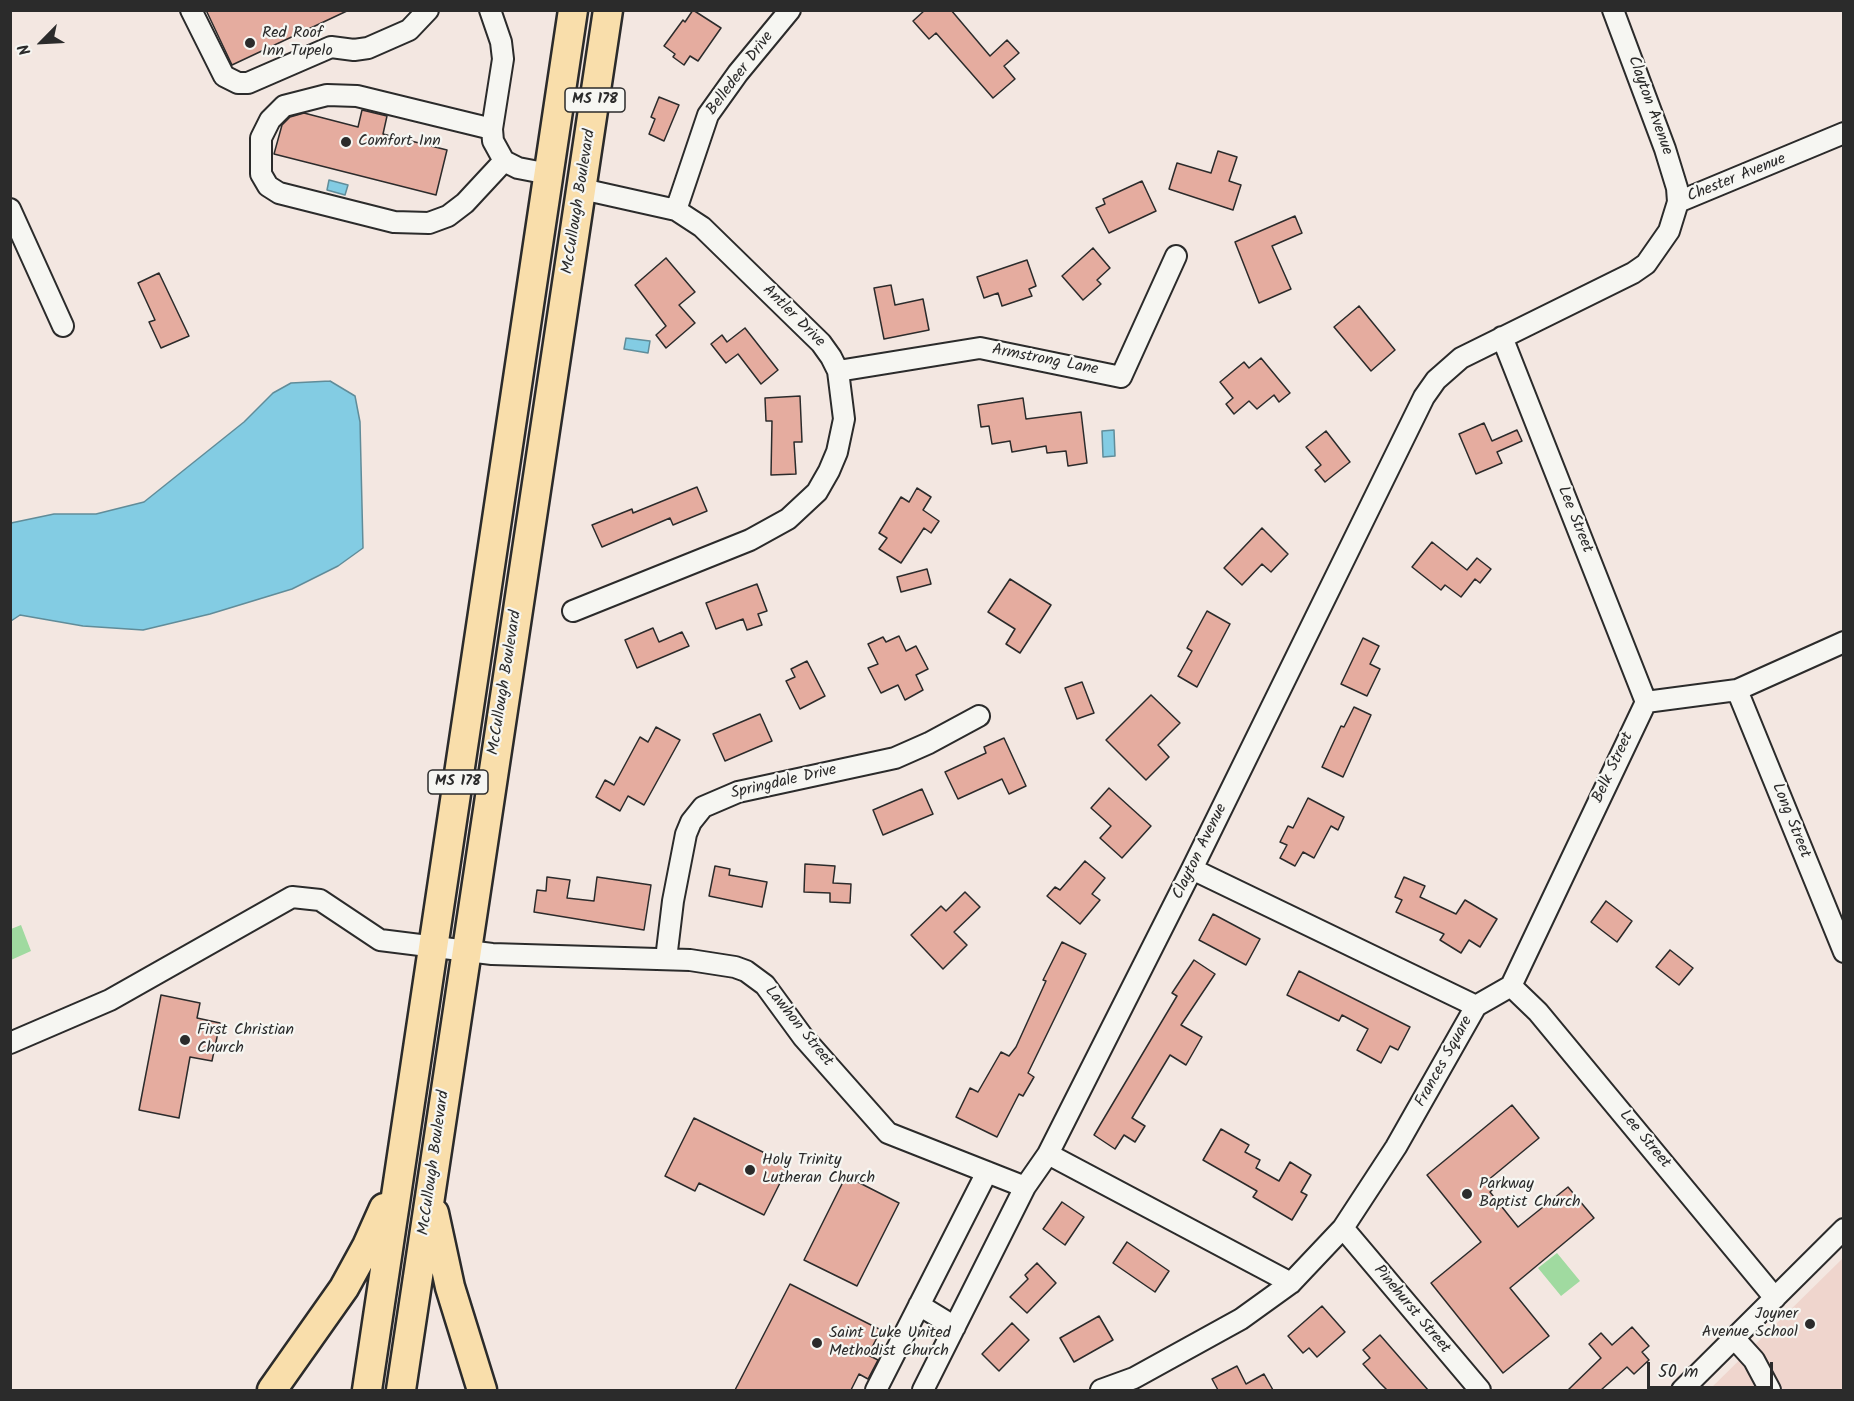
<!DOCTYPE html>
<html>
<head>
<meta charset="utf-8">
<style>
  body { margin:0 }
  #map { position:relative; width:1854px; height:1401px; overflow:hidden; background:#f3e7e1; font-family:Kalam,sans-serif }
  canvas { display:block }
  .frame { position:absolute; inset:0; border:12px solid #2b2b2b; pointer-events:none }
  .north { position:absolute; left:12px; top:12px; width:60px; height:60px; -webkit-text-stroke:4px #f6f6f2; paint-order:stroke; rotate:246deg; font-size:16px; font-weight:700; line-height:24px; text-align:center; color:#2b2b2b }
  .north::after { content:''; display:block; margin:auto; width:21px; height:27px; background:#2b2b2b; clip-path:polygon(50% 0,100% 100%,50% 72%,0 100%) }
  .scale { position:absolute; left:1647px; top:1362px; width:126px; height:27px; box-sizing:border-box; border:3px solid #2b2b2b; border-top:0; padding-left:8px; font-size:18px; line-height:21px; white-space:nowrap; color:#2b2b2b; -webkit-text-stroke:4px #f6f6f2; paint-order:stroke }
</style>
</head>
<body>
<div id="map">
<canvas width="1854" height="1401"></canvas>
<div class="frame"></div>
<div class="north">N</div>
<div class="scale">50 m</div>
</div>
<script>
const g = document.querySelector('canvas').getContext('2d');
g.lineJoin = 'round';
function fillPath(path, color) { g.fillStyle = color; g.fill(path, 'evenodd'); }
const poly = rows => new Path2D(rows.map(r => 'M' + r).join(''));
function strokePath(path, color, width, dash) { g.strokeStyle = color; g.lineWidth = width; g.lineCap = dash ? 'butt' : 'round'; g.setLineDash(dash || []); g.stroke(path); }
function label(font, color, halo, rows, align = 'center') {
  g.font = font + ' Kalam,sans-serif'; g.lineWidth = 4.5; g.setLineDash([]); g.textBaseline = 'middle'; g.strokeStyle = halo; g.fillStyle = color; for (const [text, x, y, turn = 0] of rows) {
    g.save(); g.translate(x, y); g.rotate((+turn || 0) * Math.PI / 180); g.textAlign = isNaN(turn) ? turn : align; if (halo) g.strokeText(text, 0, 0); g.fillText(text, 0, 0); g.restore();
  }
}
fillPath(poly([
  [1843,1258,1843,1390,1709,1390]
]), '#efd5cd');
fillPath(poly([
  [21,925,31,951,11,960,11,929],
  [1557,1253,1580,1281,1561,1296,1538,1268]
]), '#a0daa0');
const water = poly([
  [329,180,348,185,345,195,327,190,329,180],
  [626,338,650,341,648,353,624,349,626,338],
  [330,381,355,396,360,422,363,548,338,566,292,589,210,614,143,630,83,626,20,615,11,621,11,523,54,514,96,514,144,502,244,422,273,393,291,383,330,381],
  [1114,430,1115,456,1103,457,1102,431,1114,430]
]);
fillPath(water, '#83cce3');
strokePath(water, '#608c99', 1.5);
const building = poly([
  [206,10,349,10,232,65,206,10],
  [693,10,721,28,698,61,690,56,684,65,673,57,675,54,664,46,683,20,685,22,693,10],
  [925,10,951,10,990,56,1007,40,1019,53,1004,66,1015,79,993,98,936,33,929,39,913,21,925,10],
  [659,97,679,105,664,141,649,134,655,119,651,117,659,97],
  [362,110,387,116,383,134,447,150,436,195,274,154,282,125,290,117,304,113,358,127,362,110],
  [1218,151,1237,157,1229,181,1241,185,1233,210,1169,189,1177,163,1211,173,1218,151],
  [1142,181,1156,211,1109,233,1096,208,1105,204,1103,199,1142,181],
  [1295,216,1302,233,1272,246,1291,289,1259,303,1235,242,1295,216],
  [1093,248,1110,268,1097,280,1101,284,1083,300,1062,276,1093,248],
  [666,258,695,292,679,305,695,323,666,348,656,335,666,326,635,285,666,258],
  [1027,260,1036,286,1029,289,1032,296,1002,306,998,293,984,298,977,277,1027,260],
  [159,273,189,336,161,348,149,322,155,320,138,283,159,273],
  [891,285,895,305,923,299,929,330,884,339,874,288,891,285],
  [1359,306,1395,350,1371,371,1334,327,1359,306],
  [745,328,778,370,761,384,738,354,726,363,711,344,722,335,727,342,745,328],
  [1261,358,1290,393,1279,402,1274,395,1257,409,1249,401,1234,414,1226,404,1233,398,1220,382,1244,362,1249,368,1261,358],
  [800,396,802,442,794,442,796,474,771,475,772,421,766,421,765,398,800,396],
  [1023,398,1026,419,1081,412,1087,463,1068,466,1066,451,1047,453,1046,446,1012,452,1010,441,992,444,989,426,981,427,978,405,1023,398],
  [1484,423,1492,441,1517,430,1522,441,1497,452,1502,463,1476,474,1459,434,1484,423],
  [1326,431,1350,462,1325,482,1315,470,1321,465,1306,447,1326,431],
  [697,487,707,511,673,525,670,518,602,547,592,525,632,509,633,513,697,487],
  [917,488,931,497,923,510,939,521,931,533,924,528,901,563,879,549,887,538,879,533,901,497,909,502,917,488],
  [1262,528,1288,554,1271,572,1262,564,1242,585,1224,568,1262,528],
  [1432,542,1467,570,1477,558,1491,569,1480,583,1475,579,1461,597,1445,585,1441,590,1412,567,1432,542],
  [927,569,931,584,901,592,897,577,927,569],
  [1010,579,1051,605,1020,653,1006,644,1015,629,988,612,1010,579],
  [757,584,767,611,758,614,762,625,747,630,743,619,716,629,706,603,757,584],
  [1207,611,1230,624,1197,687,1178,676,1192,651,1187,648,1207,611],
  [653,628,659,642,682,632,689,646,637,668,625,640,653,628],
  [899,636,906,651,916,646,928,669,916,675,923,690,905,700,898,685,881,693,868,668,878,664,868,644,883,637,886,642,899,636],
  [1363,638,1379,646,1370,664,1380,669,1367,696,1341,684,1363,638],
  [807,661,825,696,800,709,786,681,795,677,791,669,807,661],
  [1082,682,1094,713,1077,719,1065,688,1082,682],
  [1151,695,1180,723,1158,745,1169,757,1146,780,1106,740,1151,695],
  [1354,707,1371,715,1343,777,1322,767,1341,726,1344,727,1354,707],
  [760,714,772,741,725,761,713,734,760,714],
  [656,727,680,740,644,805,628,796,620,811,596,797,605,780,614,785,640,737,648,742,656,727],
  [1004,738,1026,786,1009,794,1002,779,958,799,945,772,986,753,984,747,1004,738],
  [1109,788,1151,826,1122,858,1100,838,1111,826,1091,808,1109,788],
  [922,789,933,814,883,835,873,810,922,789],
  [1308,798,1344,817,1338,830,1331,826,1314,858,1303,852,1295,866,1280,858,1287,845,1280,842,1288,826,1293,828,1308,798],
  [1085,861,1105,878,1092,894,1100,900,1080,924,1047,896,1055,887,1060,890,1085,861],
  [805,864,835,866,833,883,851,884,850,903,830,902,830,893,804,892,805,864],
  [715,866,730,869,729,875,767,882,762,907,709,896,715,866],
  [547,877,570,880,567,898,594,901,597,877,651,885,644,930,534,912,537,890,546,891,547,877],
  [1404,877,1425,886,1420,897,1456,914,1465,900,1497,919,1480,947,1469,940,1461,953,1440,940,1444,934,1396,912,1402,900,1395,897,1404,877],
  [965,892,980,907,954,932,967,945,943,969,911,935,941,906,946,911,965,892],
  [1606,901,1632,921,1617,942,1591,922,1606,901],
  [1213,914,1260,939,1246,965,1199,940,1213,914],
  [1062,942,1086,954,1028,1073,1034,1077,1023,1096,1019,1094,997,1137,956,1117,970,1088,978,1092,1001,1052,1009,1056,1016,1047,1046,981,1043,980,1062,942],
  [1670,950,1693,968,1679,985,1656,967,1670,950],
  [1194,960,1215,974,1181,1025,1202,1037,1186,1065,1170,1055,1132,1118,1145,1126,1135,1142,1124,1135,1115,1149,1094,1135,1177,996,1172,993,1194,960],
  [1299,971,1410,1027,1398,1050,1390,1046,1381,1063,1357,1050,1368,1029,1342,1015,1339,1021,1287,995,1299,971],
  [161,995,200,1003,197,1018,220,1023,212,1061,190,1057,179,1118,139,1110,161,995],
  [1512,1105,1539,1138,1487,1181,1493,1189,1490,1192,1518,1227,1568,1187,1594,1218,1510,1288,1549,1336,1503,1373,1431,1283,1481,1242,1427,1175,1512,1105],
  [694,1118,789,1165,764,1215,699,1183,695,1191,665,1176,694,1118],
  [1221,1129,1249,1145,1245,1152,1260,1160,1256,1168,1279,1181,1290,1162,1311,1175,1301,1192,1307,1195,1292,1220,1253,1197,1257,1191,1203,1160,1221,1129],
  [846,1176,899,1203,857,1286,804,1260,846,1176],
  [1062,1202,1084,1217,1065,1245,1043,1229,1062,1202],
  [1127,1242,1169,1271,1155,1292,1113,1263,1127,1242],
  [1037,1263,1056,1283,1027,1313,1010,1297,1028,1279,1025,1275,1037,1263],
  [790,1284,881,1330,868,1355,878,1360,868,1379,859,1374,851,1390,735,1390,790,1284],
  [1322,1306,1345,1332,1317,1357,1309,1348,1303,1353,1288,1336,1322,1306],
  [1099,1316,1113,1340,1074,1362,1060,1338,1099,1316],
  [1012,1323,1029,1340,999,1371,982,1354,1012,1323],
  [1632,1327,1649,1346,1642,1352,1649,1360,1634,1374,1627,1367,1601,1390,1568,1390,1601,1358,1589,1344,1601,1333,1612,1345,1632,1327],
  [1380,1335,1428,1390,1387,1390,1380,1383,1363,1364,1370,1358,1363,1350,1380,1335],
  [1237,1366,1246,1384,1264,1374,1273,1390,1218,1390,1212,1379,1237,1366]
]);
fillPath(building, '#e5ac9f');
strokePath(building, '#2b2b2b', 1.5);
const minor = poly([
  [191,10,224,76,238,83,248,83,331,47,354,50,368,48,409,30,428,10],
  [490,10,501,42,503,59,492,129,493,141,504,161,518,168,549,174],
  [492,129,357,96,327,95,284,106,270,120,261,138,261,174,268,186,279,193,394,222,429,223,448,216,465,203,504,161],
  [1678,202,1844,133],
  [10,209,63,326],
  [676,210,708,115,738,73,790,10],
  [1502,337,1646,702],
  [838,371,980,348,1121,377,1176,256],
  [573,611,750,540,788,519,817,492,829,471,837,452,844,419,838,371,831,357,821,343,702,227,676,210,582,189],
  [1737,690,1844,952],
  [1192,869,1476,1006],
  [666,959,673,901,686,834,691,822,703,807,738,792,895,758,929,743,979,716],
  [1511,986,1538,1012,1775,1298],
  [10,1043,110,1000,292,897,320,900,380,940,492,954,690,960,735,967,746,971,765,985,803,1037,888,1133,1025,1187],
  [1048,1154,1291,1283],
  [1343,1228,1480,1390],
  [919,1305,955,1327],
  [1734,1338,1754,1360,1770,1390],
  [876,1390,987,1172],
  [923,1390,1025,1187,1048,1154,1192,869,1424,397,1436,380,1461,358,1633,273,1646,264,1669,231,1678,202,1677,188,1665,149,1613,10],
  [1101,1390,1134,1378,1241,1319,1291,1283,1343,1228,1396,1147,1476,1006,1511,986,1646,702,1737,690,1844,642],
  [1682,1390,1844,1229]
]);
const highway = poly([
  [434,1213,450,1287,482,1390],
  [272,1390,344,1288,367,1246,384,1208],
  [367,1390,573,10],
  [401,1390,608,10]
]);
strokePath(minor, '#2b2b2b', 24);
strokePath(highway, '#2b2b2b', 33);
strokePath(minor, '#f6f6f2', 20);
strokePath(highway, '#f9deab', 28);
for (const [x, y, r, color] of [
  [250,43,6,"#2b2b2b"],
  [346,142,6,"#2b2b2b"],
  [185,1040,6,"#2b2b2b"],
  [750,1170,6,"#2b2b2b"],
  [1467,1194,6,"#2b2b2b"],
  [1810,1324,6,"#2b2b2b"],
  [817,1343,6,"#2b2b2b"]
]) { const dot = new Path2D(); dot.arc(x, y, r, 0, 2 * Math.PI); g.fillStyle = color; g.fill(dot); strokePath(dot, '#f6f6f2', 2); }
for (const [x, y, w] of [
  [595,100,60],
  [458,782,60]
]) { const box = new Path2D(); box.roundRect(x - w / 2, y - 12, w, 24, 4.5); g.fillStyle = '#f6f6f2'; g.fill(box); strokePath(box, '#2b2b2b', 1.5); }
label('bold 15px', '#2b2b2b', null, [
  ["MS 178",595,100],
  ["MS 178",458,782]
]);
label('16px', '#2b2b2b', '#f6f6f2', [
  ["Red Roof",262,34],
  ["Inn Tupelo",262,52],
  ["Comfort Inn",358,142],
  ["First Christian",197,1031],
  ["Church",197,1049],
  ["Holy Trinity",762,1161],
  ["Lutheran Church",762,1179],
  ["Parkway",1479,1185],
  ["Baptist Church",1479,1203],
  ["Joyner",1798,1315,"right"],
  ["Avenue School",1798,1333,"right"],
  ["Saint Luke United",829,1334],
  ["Methodist Church",829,1352]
], 'left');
label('16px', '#2b2b2b', '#f6f6f2', [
  ["Belledeer Drive",741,74,-53],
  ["Clayton Avenue",1649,106,70],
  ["Chester Avenue",1737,179,-22],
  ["McCullough Boulevard",580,202,-81],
  ["Antler Drive",793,317,45],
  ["Armstrong Lane",1045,361,11],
  ["Lee Street",1574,520,68],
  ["McCullough Boulevard",506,683,-81],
  ["Belk Street",1614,768,-65],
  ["Springdale Drive",784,783,-13],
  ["Long Street",1790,821,68],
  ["Clayton Avenue",1201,852,-64],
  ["Lawhon Street",798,1027,51],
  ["Frances Square",1445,1062,-61],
  ["Lee Street",1644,1140,50],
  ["McCullough Boulevard",435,1163,-82],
  ["Pinehurst Street",1411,1310,50]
]);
</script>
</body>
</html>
